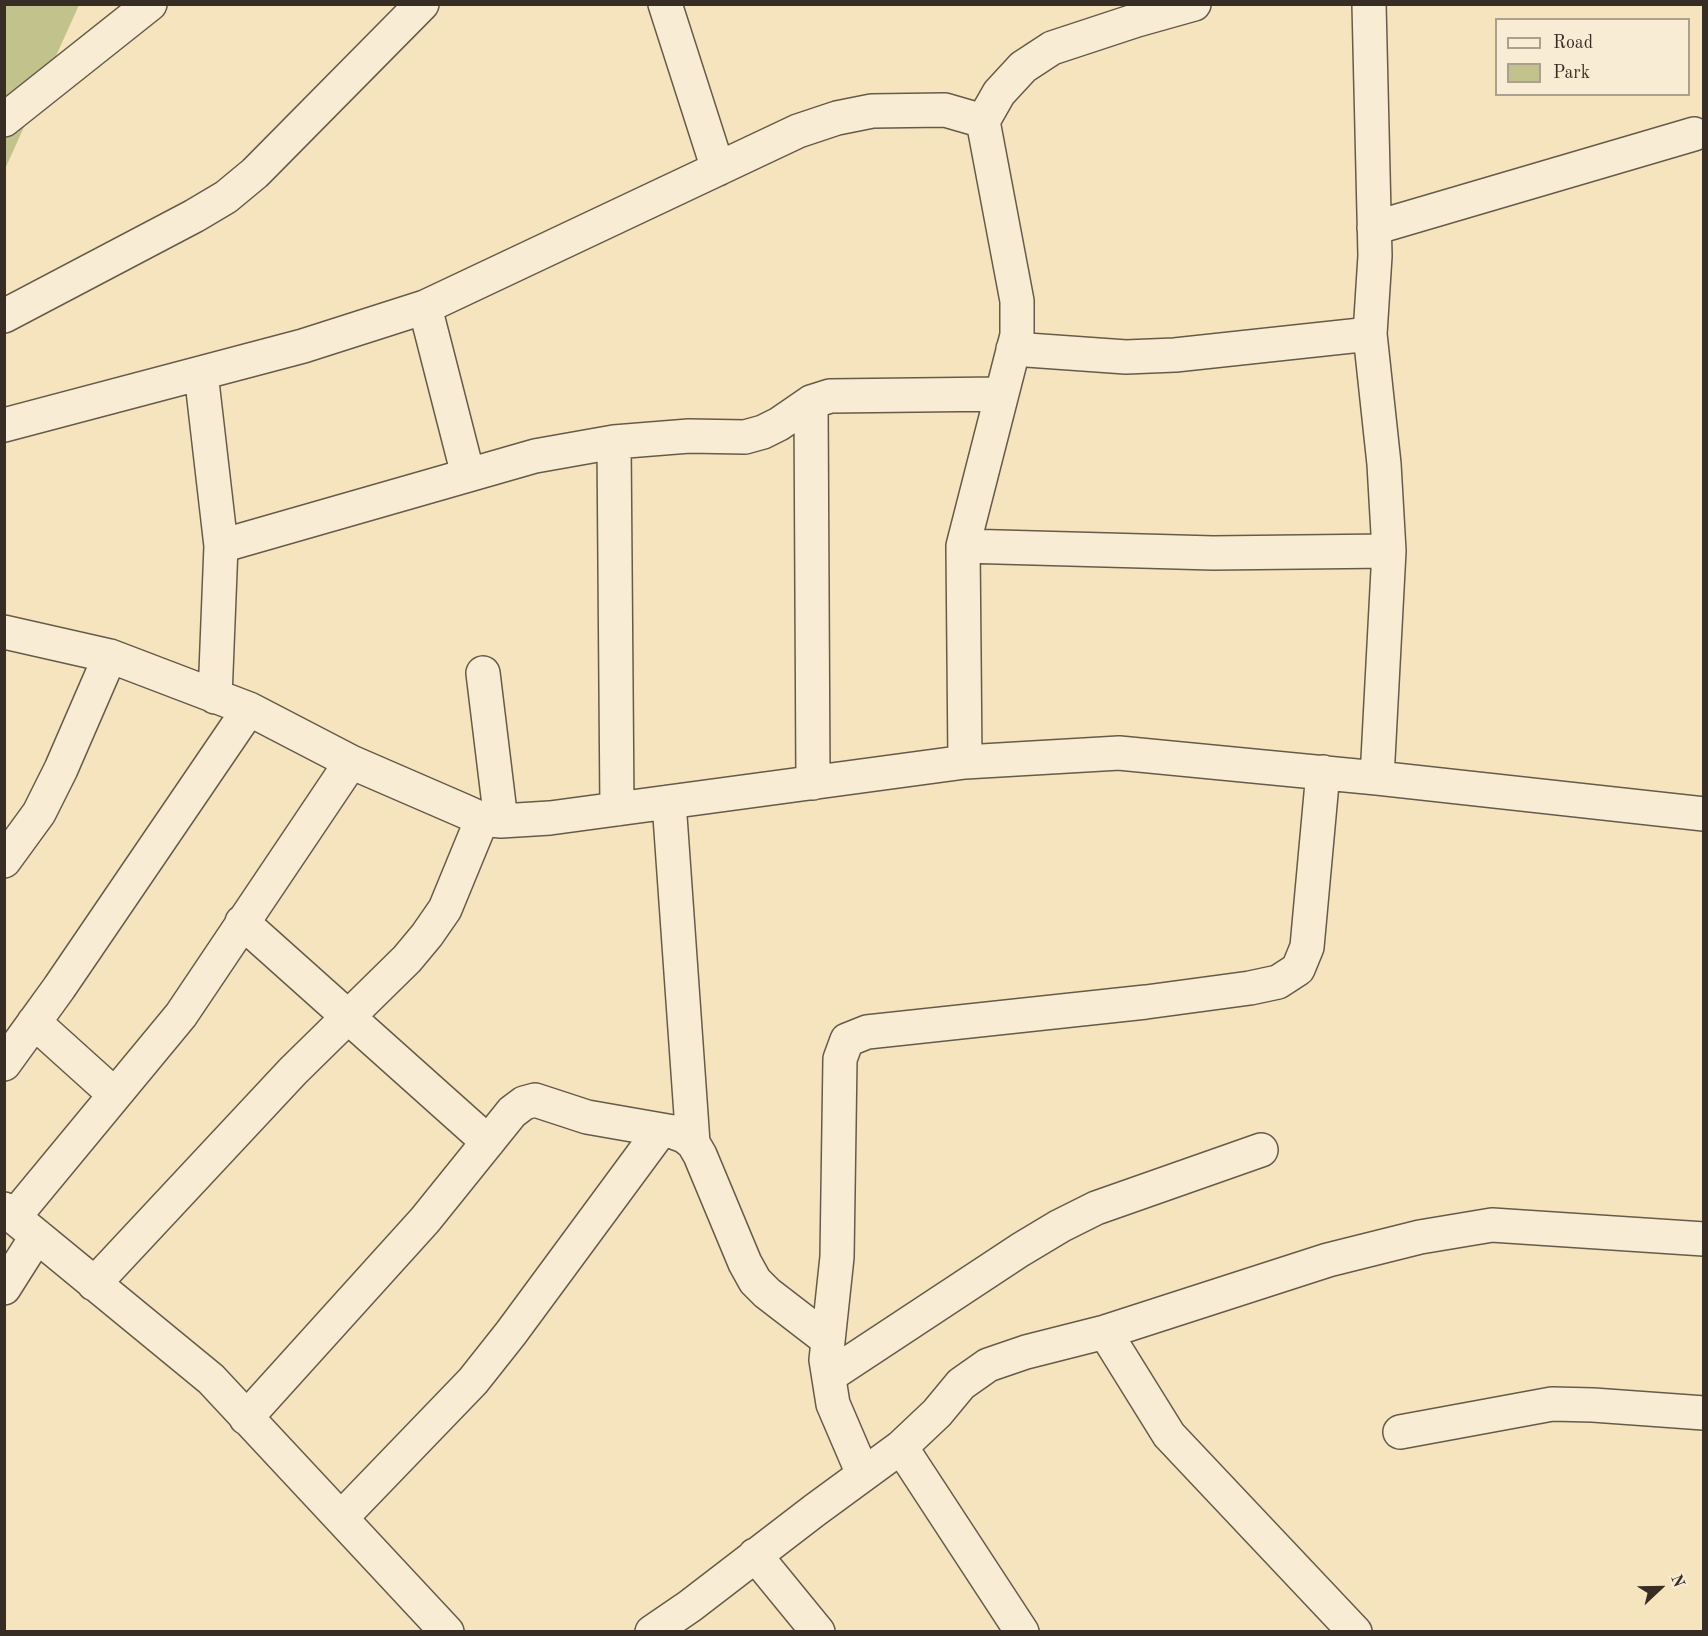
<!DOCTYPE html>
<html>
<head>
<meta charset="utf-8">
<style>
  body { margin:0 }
  #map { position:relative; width:1708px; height:1636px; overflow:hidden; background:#f5e4bd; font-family:"Old Standard TT",serif }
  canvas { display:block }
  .frame { position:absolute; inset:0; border:6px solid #372d24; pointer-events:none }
  .legend { position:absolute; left:1495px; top:18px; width:195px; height:78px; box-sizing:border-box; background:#f8edd4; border:2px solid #aba08e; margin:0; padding:8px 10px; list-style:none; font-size:18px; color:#372d24 }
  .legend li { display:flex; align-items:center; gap:12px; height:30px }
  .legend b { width:30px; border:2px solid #aba08e }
  .north { position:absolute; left:1630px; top:1558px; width:60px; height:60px; -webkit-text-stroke:4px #f8edd4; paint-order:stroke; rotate:68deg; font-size:16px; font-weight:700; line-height:24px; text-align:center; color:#372d24 }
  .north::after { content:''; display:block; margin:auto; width:21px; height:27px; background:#372d24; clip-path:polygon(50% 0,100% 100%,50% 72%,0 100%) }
</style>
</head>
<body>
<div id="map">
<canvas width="1708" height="1636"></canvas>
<div class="frame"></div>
<ul class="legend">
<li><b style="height:8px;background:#f8edd4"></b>Road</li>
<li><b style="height:16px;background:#c2c28d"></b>Park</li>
</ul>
<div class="north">N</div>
</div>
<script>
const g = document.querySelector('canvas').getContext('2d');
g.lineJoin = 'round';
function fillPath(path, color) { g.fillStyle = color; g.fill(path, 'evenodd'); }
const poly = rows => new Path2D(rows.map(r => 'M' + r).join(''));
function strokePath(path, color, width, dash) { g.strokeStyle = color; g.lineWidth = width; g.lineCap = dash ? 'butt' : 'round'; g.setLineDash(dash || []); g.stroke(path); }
fillPath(poly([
  [5,5,79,5,5,169]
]), '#c2c28d');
const minor = poly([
  [665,4,718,169],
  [1369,4,1375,256,1370,334,1384,464,1389,551,1377,778],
  [4,120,150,4],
  [1374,228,1694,134],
  [425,307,468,475],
  [4,316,194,216,226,197,255,173,422,4],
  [1013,349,1126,357,1175,355,1370,334],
  [201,373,221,546,215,697],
  [811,402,813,783],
  [4,425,303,346,425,307,798,131,837,118,872,111,945,110,983,121],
  [614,442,617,809],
  [221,546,535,456,614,442,689,436,745,437,763,432,779,424,811,402,830,396,1002,394],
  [963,546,1213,553,1389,551],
  [4,632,110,656,249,709,351,762,464,811,482,819,501,821,550,818,965,762,1119,753,1377,778,1704,814],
  [483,673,501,821],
  [965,762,963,546,1017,335,1017,301,983,121,999,93,1023,67,1052,48,1137,20,1194,4],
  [669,802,693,1143],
  [4,861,39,813,61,769,110,656],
  [242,922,488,1142],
  [34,1022,115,1095],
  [4,1064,59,988,249,709],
  [4,1209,211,1379,447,1632],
  [14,1217,181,1015,351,762],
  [94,1284,293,1071,407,959,427,935,445,909,482,819],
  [4,1288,37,1236],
  [1105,1332,1169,1435,1355,1632],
  [829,1376,1020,1250,1060,1226,1096,1208,1261,1150],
  [246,1418,425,1220,512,1112,524,1103,535,1100,587,1117,673,1132,684,1136,693,1143,700,1155,745,1263,755,1281,767,1293,828,1340],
  [1400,1432,1552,1404,1593,1405,1704,1413],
  [901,1447,1022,1632],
  [863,1474,833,1404,826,1360,837,1257,840,1059,847,1040,867,1032,1146,1002,1250,988,1278,982,1298,969,1307,947,1323,772],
  [341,1518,473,1381,511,1333,660,1131],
  [755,1555,818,1632],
  [652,1632,690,1606,815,1510,901,1447,937,1413,961,1384,988,1365,1026,1352,1105,1332,1328,1260,1420,1237,1492,1225,1704,1239]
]);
strokePath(minor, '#665b4a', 36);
strokePath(minor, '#f8edd4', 33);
</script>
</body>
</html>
